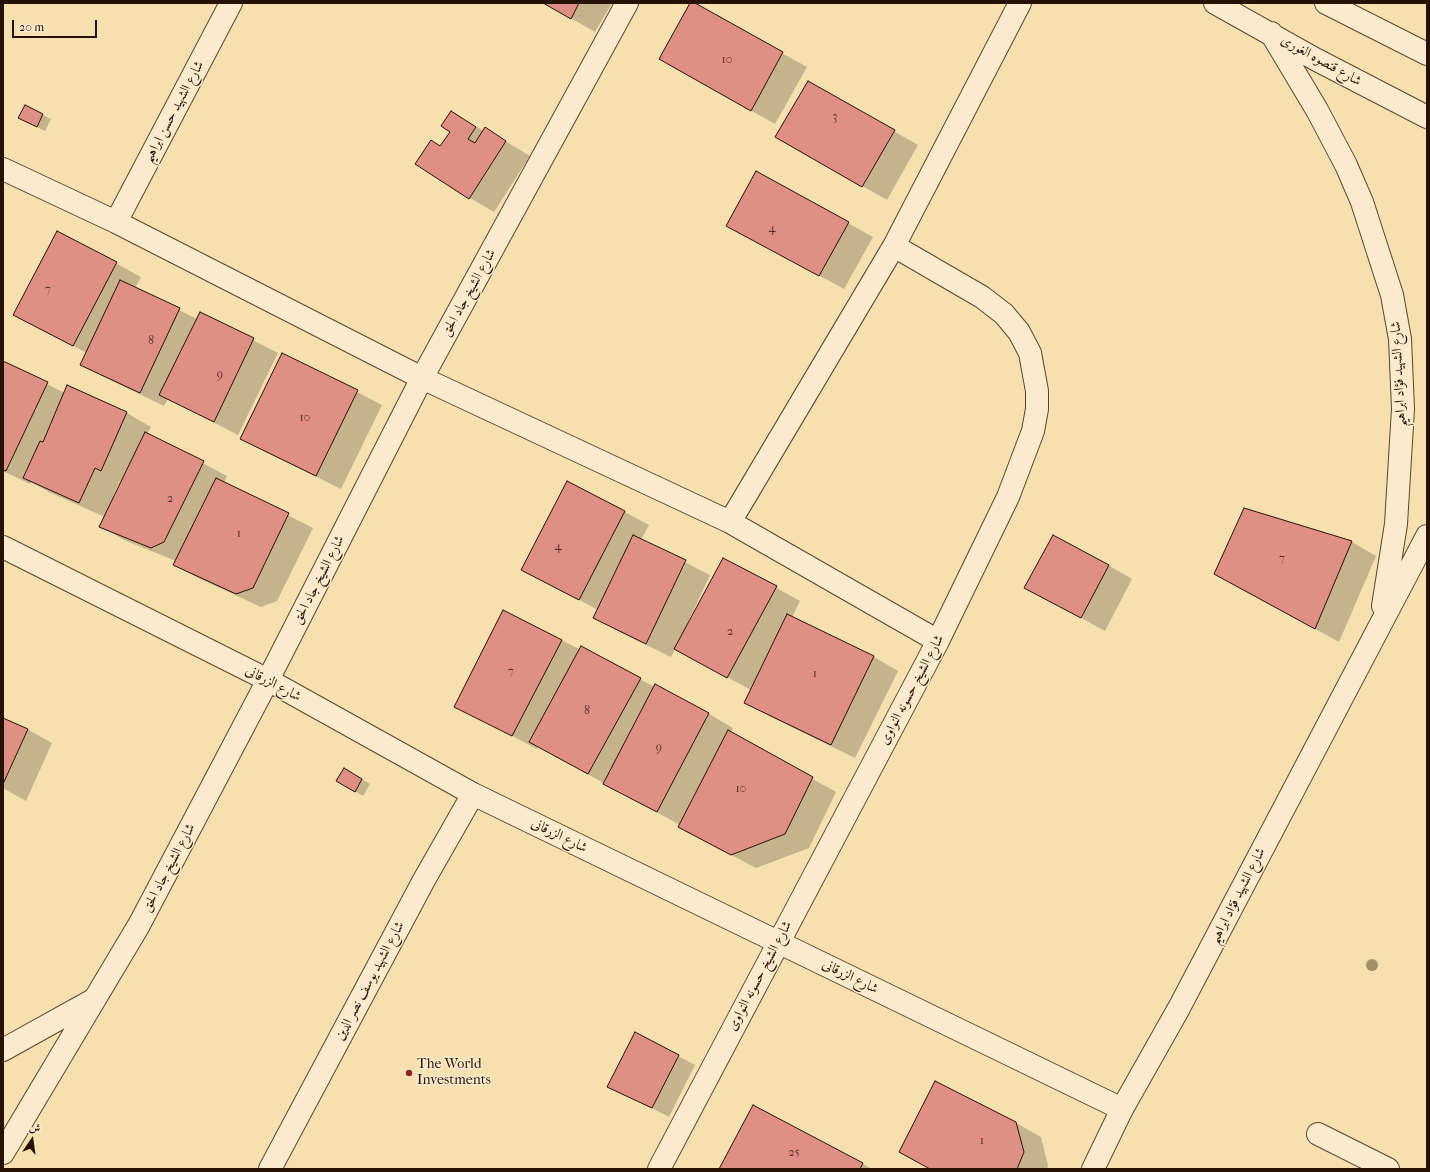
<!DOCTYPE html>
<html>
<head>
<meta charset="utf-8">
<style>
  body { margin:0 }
  #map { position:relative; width:1430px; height:1172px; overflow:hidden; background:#f6e0b0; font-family:"IM FELL French Canon",Amiri,serif }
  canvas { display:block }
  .frame { position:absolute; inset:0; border:4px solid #271104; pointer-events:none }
  .north { position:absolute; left:12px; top:1120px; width:40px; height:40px; -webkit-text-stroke:3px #f9ebcc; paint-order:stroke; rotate:13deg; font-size:11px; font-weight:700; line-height:16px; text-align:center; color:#271104 }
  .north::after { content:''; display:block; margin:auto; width:14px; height:18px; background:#271104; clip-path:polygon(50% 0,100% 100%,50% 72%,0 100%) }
  .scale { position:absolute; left:12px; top:20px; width:85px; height:18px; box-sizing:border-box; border:2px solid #271104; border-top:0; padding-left:5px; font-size:12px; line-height:14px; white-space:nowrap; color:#271104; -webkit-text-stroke:3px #f9ebcc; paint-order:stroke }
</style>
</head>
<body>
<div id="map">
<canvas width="1430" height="1172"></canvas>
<div class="frame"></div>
<div class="north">ش</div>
<div class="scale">20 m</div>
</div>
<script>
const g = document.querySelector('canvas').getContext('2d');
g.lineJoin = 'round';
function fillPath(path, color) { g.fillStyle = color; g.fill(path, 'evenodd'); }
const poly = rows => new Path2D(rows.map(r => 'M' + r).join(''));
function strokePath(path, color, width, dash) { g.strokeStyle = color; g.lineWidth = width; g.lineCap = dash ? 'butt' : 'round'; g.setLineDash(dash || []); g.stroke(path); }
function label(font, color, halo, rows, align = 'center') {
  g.font = font + ' "IM FELL French Canon",Amiri,serif'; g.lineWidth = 3; g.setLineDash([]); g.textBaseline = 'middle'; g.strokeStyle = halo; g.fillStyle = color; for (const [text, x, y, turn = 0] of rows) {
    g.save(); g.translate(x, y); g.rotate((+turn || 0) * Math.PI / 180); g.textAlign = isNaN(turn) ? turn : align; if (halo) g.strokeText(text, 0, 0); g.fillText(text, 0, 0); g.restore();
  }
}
fillPath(poly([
  [545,3,612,3,595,32],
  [691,3,807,67,775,124,684,73],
  [808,82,918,145,887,200,776,137],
  [25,106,51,119,45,131,27,122],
  [451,112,484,131,485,129,530,156,494,212,470,198,441,147,451,131],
  [756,172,873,237,844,289,752,239],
  [58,232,141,277,135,288,197,319,200,313,278,353,238,435,168,399,164,406,106,378,81,365,87,353,38,328],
  [283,354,382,405,341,489,266,452,242,438],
  [3,362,65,393,127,413,151,427,147,434,227,476,224,483,313,528,277,601,261,607,198,578,174,564,176,561,124,540,100,526,105,517,49,492,31,482,30,484,3,471],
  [120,481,122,482,115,497,113,496],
  [1244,509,1352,542,1376,556,1339,642,1215,574],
  [625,512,649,525,641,540,710,575,687,624,688,624,724,559,800,601,792,617,874,657,898,671,855,758,769,716,745,702,751,690,675,649,671,657,618,631,594,617,598,610,523,570],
  [1108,565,1132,579,1105,631,1026,588],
  [561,640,709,714,733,728,730,733,836,792,809,848,756,868,703,840,680,825,538,747,537,749,455,706],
  [3,719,27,729,52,743,26,801,3,788],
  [353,774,370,784,363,796,338,781],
  [635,1033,695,1065,669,1117,609,1086],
  [754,1106,863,1164,872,1169,720,1169],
  [1016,1123,1041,1137,1048,1166,1047,1169,931,1169]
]), '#0003');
const building = poly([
  [543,3,579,3,571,19,543,3],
  [690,3,695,3,783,52,751,111,659,59,690,3],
  [808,81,895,130,862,187,775,137,808,81],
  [25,105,43,114,37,127,18,118,25,105],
  [451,111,476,127,468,139,475,143,485,127,506,141,469,199,415,164,431,140,440,146,450,132,441,126,451,111],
  [756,171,849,222,819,276,726,226,756,171],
  [57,231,117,262,73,346,13,315,57,231],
  [120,280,180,308,140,393,80,365,120,280],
  [200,312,254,338,214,422,159,395,200,312],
  [282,353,358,390,316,476,240,439,282,353],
  [3,361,48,382,6,471,3,470,3,361],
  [67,385,127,412,101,471,95,468,79,503,23,478,40,441,43,442,67,385],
  [145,432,204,461,164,542,151,548,99,527,145,432],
  [216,478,289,513,253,588,236,594,173,565,216,478],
  [567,481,625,511,579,600,521,570,567,481],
  [1244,508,1352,541,1315,629,1214,574,1244,508],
  [633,535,686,560,646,644,593,618,633,535],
  [1053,535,1109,565,1081,618,1024,588,1053,535],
  [723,558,777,586,727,678,674,649,723,558],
  [503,610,562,640,512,736,454,707,503,610],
  [787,614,874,656,831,745,744,703,787,614],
  [581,646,641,678,588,774,529,742,581,646],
  [655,684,709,713,657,812,603,784,655,684],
  [3,718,28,729,3,784,3,718],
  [728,730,813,777,785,834,731,855,678,827,728,730],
  [344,768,362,779,355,792,336,781,344,768],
  [635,1032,679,1055,652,1108,607,1087,635,1032],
  [935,1081,1016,1122,1024,1152,1017,1169,930,1169,899,1152,935,1081],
  [753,1105,863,1163,860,1169,719,1169,753,1105]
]);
fillPath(building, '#e08f84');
strokePath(building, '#271104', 1);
const minor = poly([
  [1215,3,1315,59,1427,117],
  [1326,3,1427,54],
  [1271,33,1317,110,1346,165,1362,202,1392,295,1400,339,1403,409,1396,524,1383,606],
  [3,169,116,222,422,378,730,522,938,641],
  [116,222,231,3],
  [730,522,894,246,1020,3],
  [3,547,268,680,473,794,1122,1109],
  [3,1050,93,1000],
  [1318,1134,1388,1169],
  [3,1153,139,925,268,680,422,378,627,3],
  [270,1169,424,880,473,794],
  [659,1169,938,641,1008,497,1033,431,1037,409,1037,391,1030,353,1019,332,1004,314,982,297,894,246],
  [1093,1169,1122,1109,1179,1008,1427,536]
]);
strokePath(minor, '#5b452f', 24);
strokePath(minor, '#f9ebcc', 22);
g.fillStyle = '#a2906b';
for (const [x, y] of [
  [1372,965]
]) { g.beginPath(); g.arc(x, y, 6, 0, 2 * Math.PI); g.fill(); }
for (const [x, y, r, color] of [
  [409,1073,4,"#8f2418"]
]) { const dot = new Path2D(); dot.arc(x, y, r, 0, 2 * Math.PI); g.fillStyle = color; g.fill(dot); strokePath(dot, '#f9ebcc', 1.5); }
label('12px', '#553024', null, [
  ["10",727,60],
  ["3",835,117],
  ["4",772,229],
  ["7",48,290],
  ["8",151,341],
  ["9",220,375],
  ["10",305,418],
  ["2",170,499],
  ["1",239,534],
  ["4",558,547],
  ["7",1282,559],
  ["2",730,632],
  ["7",511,672],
  ["1",815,674],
  ["8",587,711],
  ["9",659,748],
  ["10",741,789],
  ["1",982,1141],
  ["25",794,1153]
]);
label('14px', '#271104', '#f9ebcc', [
  ["شارع قنصوه الغورى",1321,61,29],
  ["شارع الشهيد حسن ابراهيم",174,112,-62],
  ["شارع الشيخ جاد الحق",469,293,-61],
  ["شارع الشهيد فؤاد ابراهيم",1399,374,-93],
  ["شارع الشيخ جاد الحق",319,580,-63],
  ["شارع الزرقانى",273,684,28],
  ["شارع الشيخ حسونه النواوى",912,690,-62],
  ["شارع الزرقانى",559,836,26],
  ["شارع الشيخ جاد الحق",169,868,-62],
  ["شارع الشهيد فؤاد ابراهيم",1238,896,-63],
  ["شارع الشيخ حسونه النواوى",760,976,-62],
  ["شارع الزرقانى",850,977,26],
  ["شارع الشهيد يوسف نصر الدين",370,981,-62]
]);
label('14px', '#271104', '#f9ebcc', [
  ["The World",417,1065],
  ["Investments",417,1081]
], 'left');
</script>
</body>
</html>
